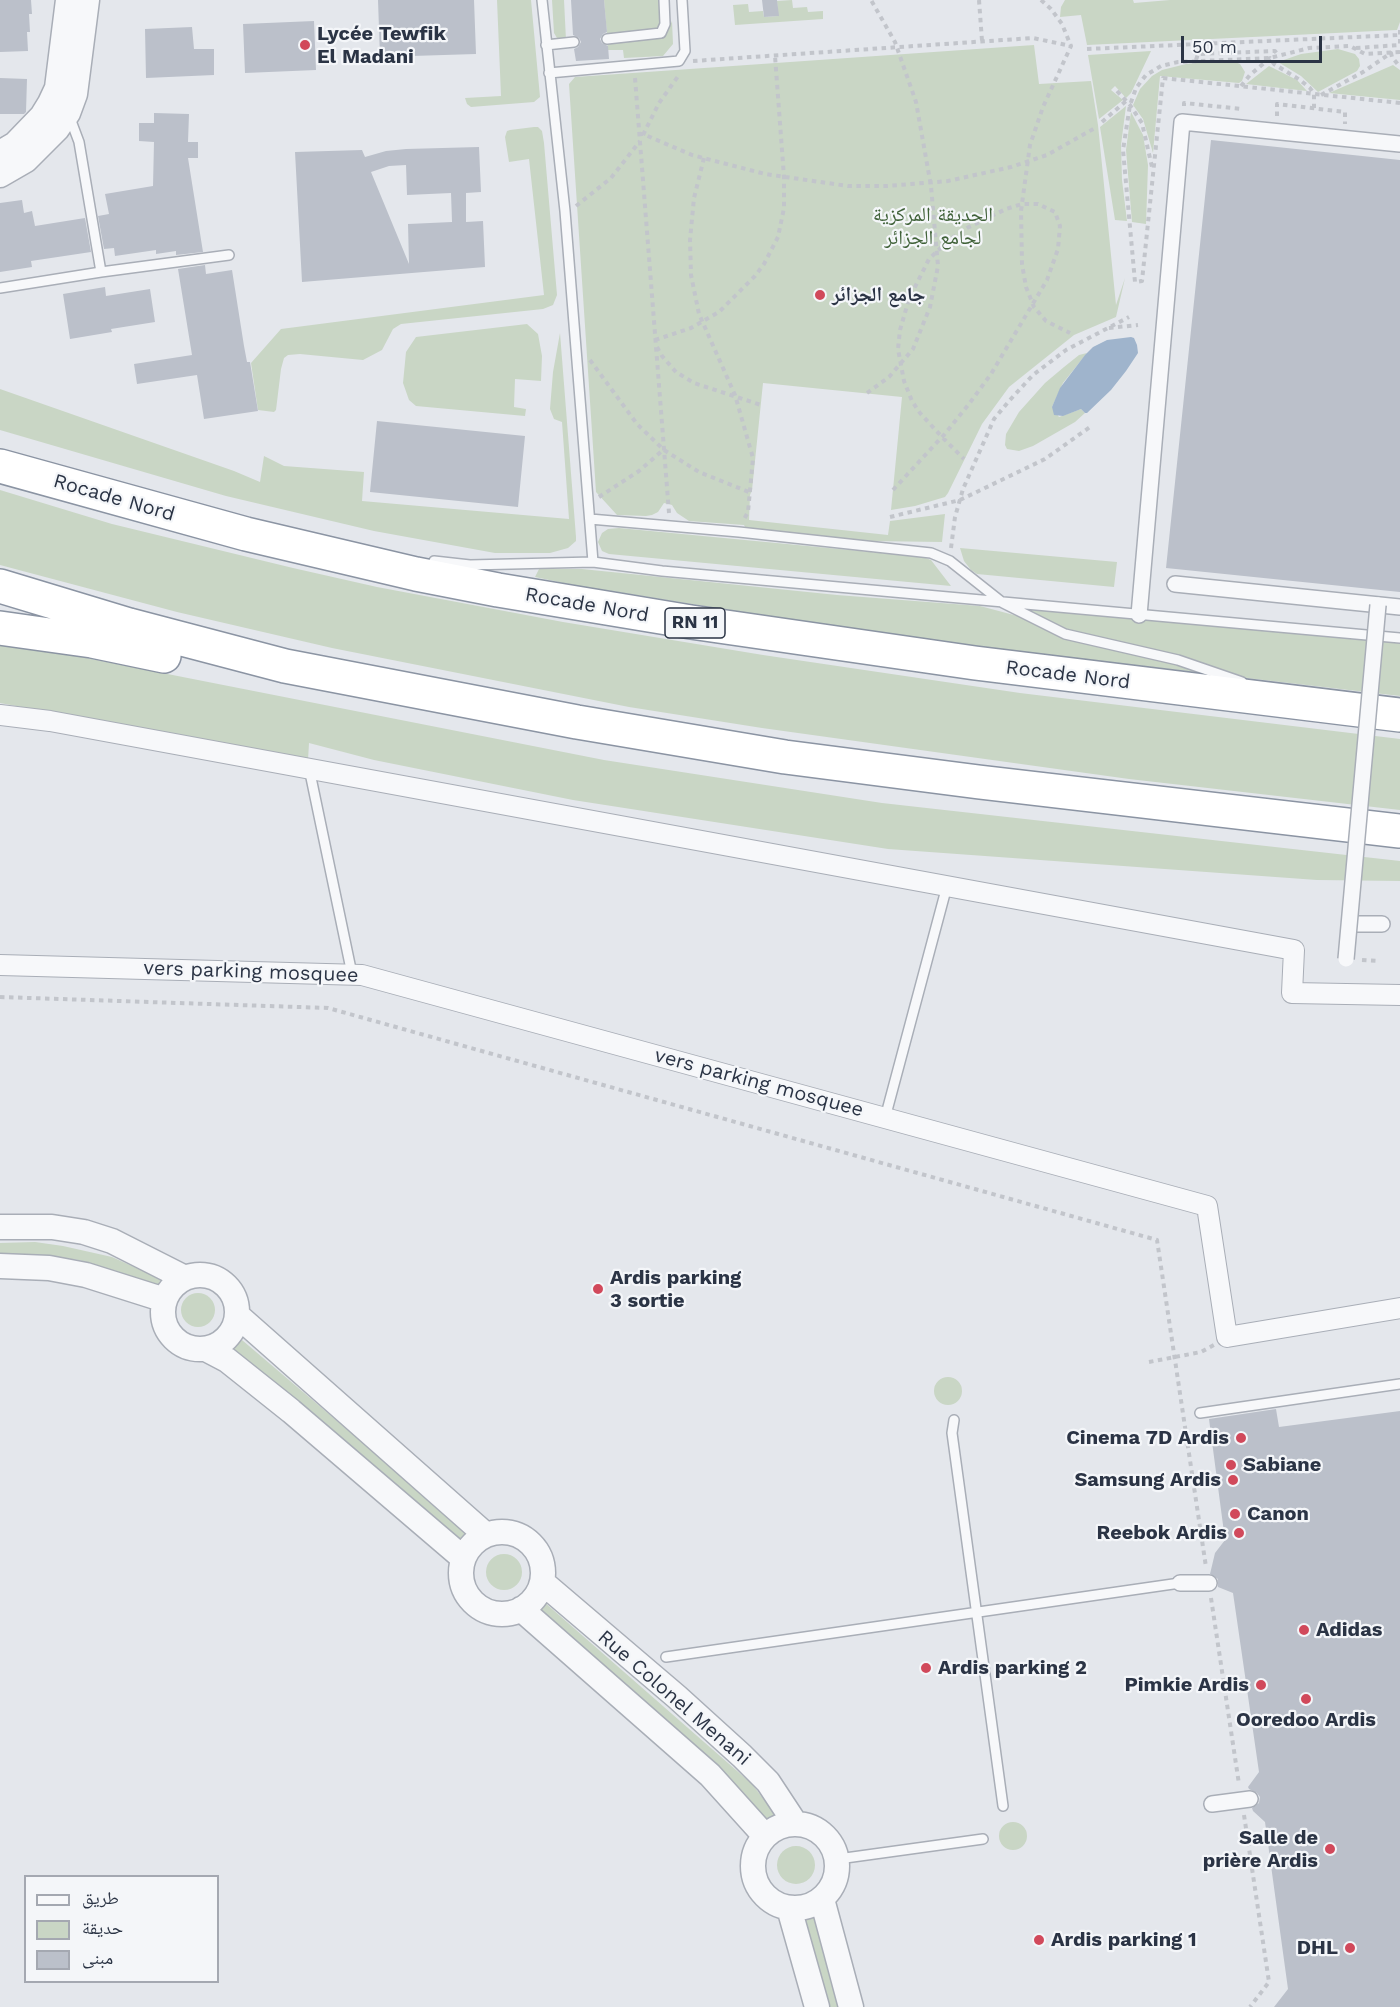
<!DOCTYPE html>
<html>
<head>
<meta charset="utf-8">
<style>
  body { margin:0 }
  #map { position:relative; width:1400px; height:2007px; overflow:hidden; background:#e4e7ec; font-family:"Work Sans","Noto Naskh Arabic",sans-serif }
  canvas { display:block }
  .legend { position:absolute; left:24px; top:1875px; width:195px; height:108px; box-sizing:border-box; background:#f4f6f9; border:2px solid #a4a8b1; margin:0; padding:8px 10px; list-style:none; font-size:18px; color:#2b3445 }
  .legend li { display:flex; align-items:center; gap:12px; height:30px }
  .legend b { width:30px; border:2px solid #a4a8b1 }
  .scale { position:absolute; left:1181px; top:36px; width:141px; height:27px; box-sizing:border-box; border:3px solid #2b3445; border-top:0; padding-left:8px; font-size:18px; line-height:21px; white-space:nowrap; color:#2b3445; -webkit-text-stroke:4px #f4f6f9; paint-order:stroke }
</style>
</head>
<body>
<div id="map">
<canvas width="1400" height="2007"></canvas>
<ul class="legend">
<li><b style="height:8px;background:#f7f8fa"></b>طريق</li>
<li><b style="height:16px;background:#c9d6c5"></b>حديقة</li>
<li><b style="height:16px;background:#bbc0ca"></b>مبنى</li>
</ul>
<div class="scale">50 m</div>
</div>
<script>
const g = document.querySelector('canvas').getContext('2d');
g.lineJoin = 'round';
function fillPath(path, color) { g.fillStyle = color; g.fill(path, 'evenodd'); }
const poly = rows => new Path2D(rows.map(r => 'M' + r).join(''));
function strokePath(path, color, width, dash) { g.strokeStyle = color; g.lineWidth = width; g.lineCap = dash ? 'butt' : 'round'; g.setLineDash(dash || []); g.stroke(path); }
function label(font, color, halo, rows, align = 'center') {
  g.font = font + ' "Work Sans","Noto Naskh Arabic",sans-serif'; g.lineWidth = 4.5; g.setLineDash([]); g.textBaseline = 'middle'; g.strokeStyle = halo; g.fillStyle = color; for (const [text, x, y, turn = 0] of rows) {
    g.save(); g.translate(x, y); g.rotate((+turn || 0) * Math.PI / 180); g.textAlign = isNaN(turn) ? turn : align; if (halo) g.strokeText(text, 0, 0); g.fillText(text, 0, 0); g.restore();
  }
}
fillPath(poly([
  [497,0,531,0,540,97,534,102,471,107,467,104,465,98,501,96],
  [552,0,564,0,566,40,557,38,554,33],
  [604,0,659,0,660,22,658,28,650,31,607,34],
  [792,0,793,8,807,7,808,12,823,11,823,19,735,25,733,5,748,4,749,12,763,11,764,17,778,16,777,1],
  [1065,0,1133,0,1134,3,1170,0,1400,0,1400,22,1397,30,1087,45,1081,15,1060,17,1061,7],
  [672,21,673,44,663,56,624,58,623,50,608,50,607,42,660,38,668,31],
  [1034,45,1039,84,1091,81,1098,125,1116,305,1125,278,1116,317,1074,335,1009,387,982,424,948,493,945,497,915,506,891,510,902,397,763,383,752,490,750,495,749,520,888,535,890,521,945,514,942,542,870,541,754,530,746,529,744,525,689,521,677,513,672,505,664,503,658,512,652,515,646,516,617,515,596,492,569,84,575,77],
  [1338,49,1355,54,1359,59,1360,66,1357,71,1318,92,1301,76,1278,62,1301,54],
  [1151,51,1131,93,1126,98,1115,86,1111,90,1123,100,1099,119,1088,55],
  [1213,61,1233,61,1240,64,1245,72,1242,81,1239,83,1160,76,1153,153,1143,119,1133,105,1140,89,1152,76,1162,70,1186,64],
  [1393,65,1400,70,1400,100,1329,93],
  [1269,66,1297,80,1307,91,1246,84],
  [1126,106,1121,145,1122,180,1127,221,1115,220,1100,127],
  [1131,112,1143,135,1148,165,1146,224,1132,222,1126,150],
  [534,127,538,127,542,131,544,143,557,295,553,305,543,309,401,324,393,329,382,350,363,360,300,354,288,355,284,358,281,369,276,410,274,412,258,410,251,363,281,329,544,295,529,159,509,162,505,137,507,131,510,130],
  [527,324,538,334,542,356,541,381,515,379,514,407,526,409,525,416,416,406,409,400,403,383,406,352,416,337],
  [560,333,576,537,576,541,568,548,550,553,495,553,374,531,226,496,0,430,0,389,234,471,260,482,264,456,284,466,364,472,362,501,569,519,562,422,554,419,550,409,553,372],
  [1087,353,1063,383,1052,407,1059,417,1081,409,1085,413,1075,422,1033,446,1019,451,1007,449,1005,445,1006,434,1019,412,1045,383,1064,367,1079,355],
  [0,490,112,524,293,568,377,587,563,622,763,655,1020,693,1400,739,1400,810,1129,779,762,728,629,707,332,648,177,612,0,565],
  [619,528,923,557,931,560,951,586,609,554,602,551,598,542,602,533,608,529],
  [960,548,1117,562,1114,587,977,574,971,570,964,561],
  [539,569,582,569,837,595,980,606,1040,622,1003,603,1400,638,1400,696,999,649,773,617,568,584,535,577],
  [0,641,604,760,882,803,1400,861,1400,881,1317,880,888,849,573,800,374,760,309,743,308,760,0,703],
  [35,1242,63,1246,112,1257,161,1279,156,1289,119,1272,79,1260,36,1255,0,1256,0,1243],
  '181 1310a17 17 0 1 1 34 0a17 17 0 1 1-34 0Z',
  [242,1340,471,1535,463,1545,233,1349],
  '934 1391a14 14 0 1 1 28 0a14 14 0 1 1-28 0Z',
  '486 1572a18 18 0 1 1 36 0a18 18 0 1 1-36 0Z',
  [543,1601,752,1784,778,1818,770,1824,744,1793,536,1610],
  '999 1836a14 14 0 1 1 28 0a14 14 0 1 1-28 0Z',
  '777 1865a19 19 0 1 1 38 0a19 19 0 1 1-38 0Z',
  [815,1915,839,2007,826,2007,803,1918]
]), '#c9d6c5');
fillPath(poly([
  [1131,337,1134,338,1137,345,1138,353,1126,371,1111,390,1087,413,1085,413,1081,409,1063,416,1054,415,1052,407,1060,388,1085,355,1093,347,1107,340]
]), '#9fb4cc');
fillPath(poly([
  [0,0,31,0,32,14,29,14,30,32,27,32,28,51,0,52],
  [378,0,474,0,476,54,380,57],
  [571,0,604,0,607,32,603,34,600,39,602,43,608,46,609,59,576,61,574,49,578,47,581,42,579,38,573,35],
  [762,0,777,0,779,16,764,17],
  [314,21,316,70,245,73,243,24],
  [192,27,194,49,214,49,214,75,146,78,145,29],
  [0,78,27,79,26,112,24,114,0,114],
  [154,113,189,114,188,142,198,142,198,158,188,158,203,252,176,255,176,251,156,254,156,250,115,256,114,248,104,249,98,216,109,214,105,194,153,186,154,142,139,141,139,123,154,123],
  [1211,140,1400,160,1400,592,1166,568],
  [479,147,481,192,466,193,466,222,483,221,485,267,302,282,295,152,362,150,365,157,386,151,406,149],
  [406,165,407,195,451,193,452,222,408,224,409,264,371,172,389,166],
  [22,200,24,213,32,211,35,226,85,218,91,252,31,261,32,267,0,272,0,203],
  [205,265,206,274,232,270,244,346,247,362,250,362,258,411,204,419,197,375,137,384,134,364,192,355,178,269],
  [105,287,106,296,150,289,155,322,111,329,112,332,70,339,63,294],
  [377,421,525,436,518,507,370,492],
  [1276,1409,1279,1427,1400,1411,1400,2007,1274,2007,1288,1989,1265,1822,1253,1811,1252,1808,1259,1803,1260,1797,1257,1793,1249,1789,1248,1787,1259,1772,1233,1593,1218,1587,1218,1579,1210,1574,1215,1553,1225,1540,1209,1419]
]), '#bbc0ca');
const service = poly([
  [542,0,565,211,593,562],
  [607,39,661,33,665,24,664,0],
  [546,45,574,42],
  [549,73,679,61,685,51,682,0],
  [70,118,79,142,101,272],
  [0,288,101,272,229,255],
  [590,519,739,532,931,553,950,561,1003,603,1065,634,1178,660,1242,682],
  [434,561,470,565,593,562,662,571,1400,638],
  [309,768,352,974],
  [885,1118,947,886],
  [1200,1413,1400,1384],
  [954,1420,952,1433,1003,1806],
  [666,1657,1180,1583],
  [838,1859,983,1839]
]);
const pedestrian = poly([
  [1175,584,1400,607],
  [1139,615,1182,122,1400,144],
  [1350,924,1382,924],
  [1180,1583,1209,1583],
  [1212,1804,1250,1799]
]);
const minor = poly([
  [0,715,50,721,1294,950,1292,993,1400,995],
  [0,965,362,975,1207,1206,1227,1337,1400,1308]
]);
const tertiary = poly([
  [0,153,15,144,42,116,50,103,57,88,68,0],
  [0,175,26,160,57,129,68,113,75,94,87,0],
  [0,1227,52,1227,84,1232,112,1241,185,1278],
  [0,1266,49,1268,86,1275,165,1300],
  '163 1312a37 37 0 1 1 74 0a37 37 0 1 1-74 0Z',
  [237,1315,486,1535],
  [206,1349,227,1360,291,1411,463,1558],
  '461 1573a41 41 0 1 1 82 0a41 41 0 1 1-82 0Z',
  [542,1582,677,1697,742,1756,768,1782,795,1823],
  [521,1609,710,1775,765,1836],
  '753 1866a42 42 0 1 1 84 0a42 42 0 1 1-84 0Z',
  [822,1899,851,2007],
  [789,1908,817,2007]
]);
const motorway = poly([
  [0,466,246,534,416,574,498,590,691,622,975,663,1400,715],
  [0,586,129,625,285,666,577,722,785,757,979,782,1400,831],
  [0,628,92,641,164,656]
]);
strokePath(service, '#a9aeb7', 12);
strokePath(pedestrian, '#a9aeb7', 18);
strokePath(minor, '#a9aeb7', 22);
strokePath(tertiary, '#a9aeb7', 27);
strokePath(motorway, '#8b94a3', 36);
strokePath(poly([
  [979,0,982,41],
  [1041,0,1051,9,1062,24,1071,46,1043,107,1030,145,1021,211,1022,264,1026,287,1034,307,1046,321,1070,333],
  [1400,30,1400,44],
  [1356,48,1400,45],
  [1087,49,1400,35],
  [1400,52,1365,54,1350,46,1309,48,1270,58,1178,62,1161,66,1146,75,1136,88,1130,105,1123,150,1135,282,1142,281,1163,78,1400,103],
  [1196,60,1198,54,1275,51,1279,56],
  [693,61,1033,38,1071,46],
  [635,78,669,513],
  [1241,86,1250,75,1270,58,1274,64,1300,80,1310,88,1314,94,1314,108],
  [1117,91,1130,105,1142,123,1152,167],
  [1321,95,1363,72,1391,53,1392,57,1400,67],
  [1184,106,1184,103,1242,109],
  [1277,116,1277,104,1345,112,1345,124],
  [1102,122,1126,101],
  [639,134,643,134,692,155,765,174,848,186,887,186,948,181,1011,167,1047,155,1095,128],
  [643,135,659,103,679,75],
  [704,158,694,198,690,240,691,275,699,314,735,395,753,458,748,512,743,521],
  [576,206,611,178,640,141],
  [1109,328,1138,325],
  [655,340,691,328,719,312,755,276,764,264,778,237,784,208,784,177,775,56],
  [657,347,662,356,676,372,694,383,761,405],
  [590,360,637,424,664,450,699,472,749,492],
  [867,393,889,377,913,349,930,307,938,266,931,186,916,102,895,42,871,0],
  [893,490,940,439,944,435,969,404,991,374,1047,280,1058,249,1060,226,1055,212,1038,204,1022,204,1006,209,967,228,949,240,929,259,909,299,900,330,898,349,904,381,912,401,920,413,942,437,964,459],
  [599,497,639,471,663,450],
  [890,517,960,500,1045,459,1090,427],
  [951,548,955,517,963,489,994,419,1009,401,1033,375,1066,350,1129,317],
  [1362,960,1378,961],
  [0,997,328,1008,1157,1240,1206,1567],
  [1149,1362,1201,1352,1214,1345],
  [1211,1598,1239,1784],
  [1244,1815,1269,1982,1250,2007]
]), '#c2c5cb', 4, [4.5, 4.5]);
strokePath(service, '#f7f8fa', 9);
strokePath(pedestrian, '#f7f8fa', 15);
strokePath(minor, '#f7f8fa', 20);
strokePath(tertiary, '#f7f8fa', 24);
strokePath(motorway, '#fff', 33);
const pedestrianBridge = poly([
  [1346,959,1378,605]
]);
strokePath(pedestrianBridge, '#a9aeb7', 18, []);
strokePath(pedestrianBridge, '#f7f8fa', 15);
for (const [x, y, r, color] of [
  [305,45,6,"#d1495b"],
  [820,295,6,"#d1495b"],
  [598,1289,6,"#d1495b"],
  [1241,1438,6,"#d1495b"],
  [1231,1465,6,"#d1495b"],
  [1233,1480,6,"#d1495b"],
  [1235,1514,6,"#d1495b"],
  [1239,1533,6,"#d1495b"],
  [1304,1630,6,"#d1495b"],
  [926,1668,6,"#d1495b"],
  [1261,1685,6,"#d1495b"],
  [1306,1699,6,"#d1495b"],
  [1330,1849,6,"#d1495b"],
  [1039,1940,6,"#d1495b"],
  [1350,1948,6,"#d1495b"]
]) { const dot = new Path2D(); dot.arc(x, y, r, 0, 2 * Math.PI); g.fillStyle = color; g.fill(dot); strokePath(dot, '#f4f6f9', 2); }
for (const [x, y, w] of [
  [695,623,60]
]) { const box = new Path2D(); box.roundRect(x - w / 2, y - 15, w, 30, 4.5); g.fillStyle = '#f4f6f9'; g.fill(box); strokePath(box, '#2b3445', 1.5); }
label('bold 18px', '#2b3445', null, [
  ["RN 11",695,623]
]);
label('bold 20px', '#2b3445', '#f4f6f9', [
  ["Lycée Tewfik",317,34],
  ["El Madani",317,57],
  ["جامع الجزائر",832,295],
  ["Ardis parking",610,1278],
  ["3 sortie",610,1301],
  ["Cinema 7D Ardis",1229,1438,"right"],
  ["Sabiane",1243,1465],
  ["Samsung Ardis",1221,1480,"right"],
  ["Canon",1247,1514],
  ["Reebok Ardis",1227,1533,"right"],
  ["Adidas",1316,1630],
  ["Ardis parking 2",938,1668],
  ["Pimkie Ardis",1249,1685,"right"],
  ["Ooredoo Ardis",1306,1720,"center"],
  ["Salle de",1318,1838,"right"],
  ["prière Ardis",1318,1861,"right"],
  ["Ardis parking 1",1051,1940],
  ["DHL",1338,1948,"right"]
], 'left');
label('20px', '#3f6138', '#f4f6f9', [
  ["الحديقة المركزية",933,215],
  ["لجامع الجزائر",933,238]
]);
label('20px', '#2b3445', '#f4f6f9', [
  ["Rocade Nord",114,498,16],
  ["Rocade Nord",587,605,10],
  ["Rocade Nord",1068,675,7],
  ["vers parking mosquee",251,972,2],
  ["vers parking mosquee",759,1083,15],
  ["Rue Colonel Menani",674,1698,41]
]);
</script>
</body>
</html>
